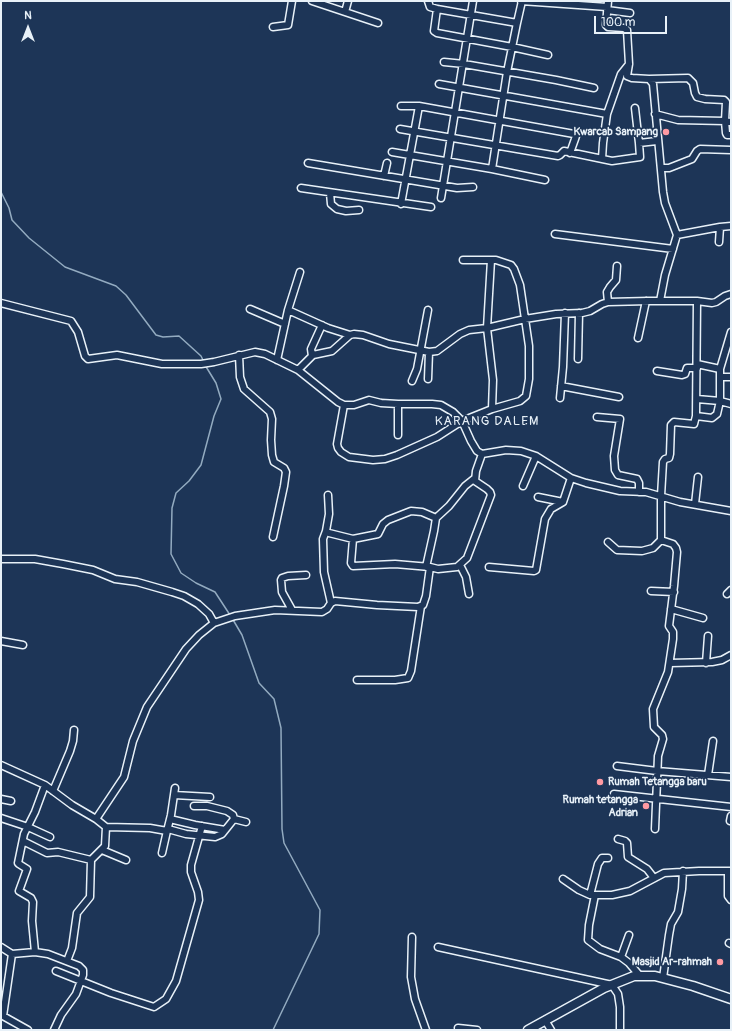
<!DOCTYPE html>
<html>
<head>
<meta charset="utf-8">
<style>
  body { margin:0 }
  #map { position:relative; width:732px; height:1031px; overflow:hidden; background:#1d3557; font-family:Pangolin,sans-serif }
  canvas { display:block }
  .frame { position:absolute; inset:0; border:2px solid #e8f1f8; pointer-events:none }
  .north { position:absolute; left:8px; top:8px; width:40px; height:40px; -webkit-text-stroke:3px #1d3557; paint-order:stroke; rotate:0deg; font-size:11px; font-weight:700; line-height:16px; text-align:center; color:#e8f1f8 }
  .north::after { content:''; display:block; margin:auto; width:14px; height:18px; background:#e8f1f8; clip-path:polygon(50% 0,100% 100%,50% 72%,0 100%) }
  .scale { position:absolute; left:594px; top:16px; width:73px; height:18px; box-sizing:border-box; border:2px solid #e8f1f8; border-top:0; padding-left:5px; font-size:12px; line-height:14px; white-space:nowrap; color:#e8f1f8; -webkit-text-stroke:3px #1d3557; paint-order:stroke }
</style>
</head>
<body>
<div id="map">
<canvas width="732" height="1031"></canvas>
<div class="frame"></div>
<div class="north">N</div>
<div class="scale">100 m</div>
</div>
<script>
const g = document.querySelector('canvas').getContext('2d');
g.lineJoin = 'round';
const poly = rows => new Path2D(rows.map(r => 'M' + r).join(''));
function strokePath(path, color, width, dash) { g.strokeStyle = color; g.lineWidth = width; g.lineCap = dash ? 'butt' : 'round'; g.setLineDash(dash || []); g.stroke(path); }
function label(font, color, halo, rows, align = 'center') {
  g.font = font + ' Pangolin,sans-serif'; g.lineWidth = 3.5; g.setLineDash([]); g.textBaseline = 'middle'; g.strokeStyle = halo; g.fillStyle = color; for (const [text, x, y, turn = 0] of rows) {
    g.save(); g.translate(x, y); g.rotate((+turn || 0) * Math.PI / 180); g.textAlign = isNaN(turn) ? turn : align; if (halo) g.strokeText(text, 0, 0); g.fillText(text, 0, 0); g.restore();
  }
}
strokePath(poly([
  [1,192,9,208,12,220,29,238,65,267,116,286,126,295,156,335,163,337,179,336,201,356,204,362],
  [205,365,216,383,221,399,214,416,201,465,189,481,176,493,172,508,171,554,181,573,196,583,215,592,230,615],
  [232,618,242,635,259,683,274,699,281,728,282,829,284,843,320,910,319,934,273,1030]
]), '#93abc0', 1.5);
const minor = poly([
  [312,1,378,23],
  [428,1,430,7,437,9,517,23],
  [521,1,607,7],
  [608,1,606,25,608,27,624,28,627,30,629,64,627,76,632,78,649,79,653,84,663,192,665,203,677,235,665,275,660,301],
  [437,9,434,31,437,33,512,47,548,55],
  [607,10,630,13],
  [345,12,348,1],
  [273,27,288,25,292,1],
  [444,62,464,64,556,80,594,88],
  [649,79,688,78,693,83,695,93,697,97,705,99,724,100,726,102,725,121,731,122],
  [439,84,607,114],
  [401,106,419,106],
  [635,108,639,143],
  [655,114,678,120,725,121,726,133,727,135,731,135],
  [400,129,558,156,560,155,564,151,612,161,640,157,639,143,657,141],
  [392,152,492,169,545,180],
  [602,159,603,143,607,114,621,74,629,64],
  [308,163,457,188,473,187],
  [661,168,669,168,692,159,697,151,700,149,731,150],
  [492,169,507,72,517,23,522,1],
  [384,176,387,163],
  [301,188,431,207],
  [330,193,331,204,337,209,346,211,359,210],
  [441,198,473,1],
  [401,204,419,106,574,134,576,136,575,139,570,153],
  [720,227,731,226],
  [555,234,673,249],
  [677,235,720,227,719,242],
  [491,260,487,328,493,380,492,409],
  [608,302,607,292,610,287,616,280,617,266],
  [1,303,71,321,78,332,85,356,88,359,117,355,162,364,201,364,214,362,255,352,265,354,298,370,313,355,332,351,350,335,354,334,363,335,389,344,429,352,437,351,460,334,469,330,487,328,525,319,556,314,582,313,590,311,602,304,608,302,649,301,697,301,712,303,716,302,725,296,731,294],
  [250,309,285,324],
  [288,310,328,328,350,335],
  [731,332,720,369,720,401,731,404],
  [638,338,646,301],
  [239,355,240,377,244,389,270,412,272,419,271,440,272,455,274,462,284,468,286,472,284,486,273,537],
  [312,356,311,349,322,325],
  [578,359,579,313],
  [277,360,288,310,300,272],
  [697,364,720,369],
  [298,370,338,402,344,405,354,405,369,400,381,403,398,404,432,404,441,405,453,412,462,421,471,441,477,451,482,454,506,450,521,451,536,456,571,478,586,483,620,491,646,492,680,502,731,511],
  [657,371,682,375,685,374,687,368,697,368],
  [720,377,731,377],
  [428,379,429,352],
  [412,381,417,369,428,310],
  [561,386,619,397],
  [560,398,563,367,565,313],
  [398,404,398,435],
  [344,405,337,444,338,448,341,452,349,457,373,460,385,459,397,455,437,437,462,421,492,409,520,401,526,396,529,379,529,346,520,285,514,269,511,265,496,260,463,260],
  [696,416,712,418,717,414,720,401,697,399],
  [597,417,620,419,614,456,615,470,618,475,637,479,639,483,639,492],
  [523,486,536,456],
  [328,495,329,514,326,531,329,533,353,539,351,563,353,566,395,564,430,567],
  [538,497,563,502],
  [695,504,698,477],
  [436,518,449,506,465,486,475,478],
  [326,531,323,539,324,572,331,603],
  [353,539,378,534,383,524,388,520,411,511,422,512,436,518,434,531,426,567],
  [608,542,617,550,642,551,653,548,661,540,661,496,663,462,665,459,669,458,670,454,671,425,674,422,694,424,696,416,697,301],
  [1,559,35,559,63,564,93,570,115,579,137,582,172,592,184,596,198,604,209,614,214,623],
  [460,565,466,577,469,594],
  [489,567,534,571,536,570,545,519,551,509,563,502,571,478],
  [651,591,674,592],
  [727,594,731,590],
  [671,609,703,618],
  [292,610,282,592,281,580,282,578,288,576,306,575],
  [1,641,23,645],
  [670,663,712,662,722,660,731,655],
  [706,663,708,636],
  [357,680,395,680,408,678,411,671,421,606],
  [1,765,45,785,72,805,96,819,106,827,150,828,167,831,171,815,175,788],
  [617,766,657,771,731,777],
  [708,775,713,741],
  [53,791,70,751,73,741,74,730],
  [614,794,731,807],
  [174,795,210,797],
  [1,799,11,801],
  [194,806,207,806,227,811,233,815,234,819],
  [1,818,28,827,50,837],
  [96,819,124,777,133,741,147,707,186,649,199,635,214,623,235,616,275,610,322,612,327,609,331,603,335,601,377,605,418,607,423,605,426,596,430,567,438,569,457,567,467,558,491,495,490,492,487,489,475,481,476,471,482,454],
  [170,819,195,825,225,830],
  [730,821,731,816],
  [168,829,186,834,215,837,222,834,234,819,246,822],
  [655,829,658,756,663,739,662,735,654,727,653,709,668,672,673,639,673,632,669,626,674,586,677,552,676,548,673,544,661,540],
  [618,839,625,841,627,843,628,857,647,869,654,878],
  [23,841,47,853,58,852,91,860],
  [102,850,126,860],
  [162,853,167,831],
  [728,871,728,896,731,900],
  [563,879,579,890,590,895,612,895,630,891,664,873,699,871,731,871],
  [590,895,598,864,602,858,608,858],
  [595,895,589,925,588,940,600,949,621,957,629,963,640,976],
  [412,937,411,977,415,999,426,1030],
  [729,943,731,944],
  [1,947,12,954,35,952,48,954,79,966,83,970,83,975,76,994,61,1015,54,1030],
  [438,947,612,985,618,994,620,1007,620,1030],
  [35,952,32,921,33,902,31,898,19,891,27,869,19,864,18,863,24,834,35,812,45,785],
  [12,954,3,1016,28,1030],
  [621,957,629,935],
  [67,961,72,948,77,913,90,897,91,860,105,846,106,827],
  [56,971,111,993,154,1007,166,999,176,981,199,900,198,892,191,872,191,865,202,826],
  [663,978,669,935,671,924,678,912,682,889,683,871],
  [545,1020,551,1030],
  [458,1028,477,1030]
]);
const major = poly([
  [528,1030,604,988,634,976,655,976,693,986,731,999]
]);
strokePath(minor, '#e8f1f8', 9);
strokePath(major, '#e8f1f8', 11);
strokePath(minor, '#1d3557', 6);
strokePath(major, '#1d3557', 8);
for (const [x, y, r, color] of [
  [666,132,4,"#ff9aa2"],
  [600,782,4,"#ff9aa2"],
  [646,806,4,"#ff9aa2"],
  [720,962,4,"#ff9aa2"]
]) { const dot = new Path2D(); dot.arc(x, y, r, 0, 2 * Math.PI); g.fillStyle = color; g.fill(dot); strokePath(dot, '#1d3557', 1.5); }
label('bold 11px', '#e8f1f8', '#1d3557', [
  ["Kwarcab Sampang",658,132],
  ["Rumah Tetangga baru",608,782,"left"],
  ["Rumah tetangga",638,800],
  ["Adrian",638,813],
  ["Masjid Ar-rahmah",712,962]
], 'right');
g.letterSpacing = '1px';
label('13px', '#e8f1f8', '#1d3557', [
  ["KARANG DALEM",487,422]
]);
g.letterSpacing = '0px';
</script>
</body>
</html>
